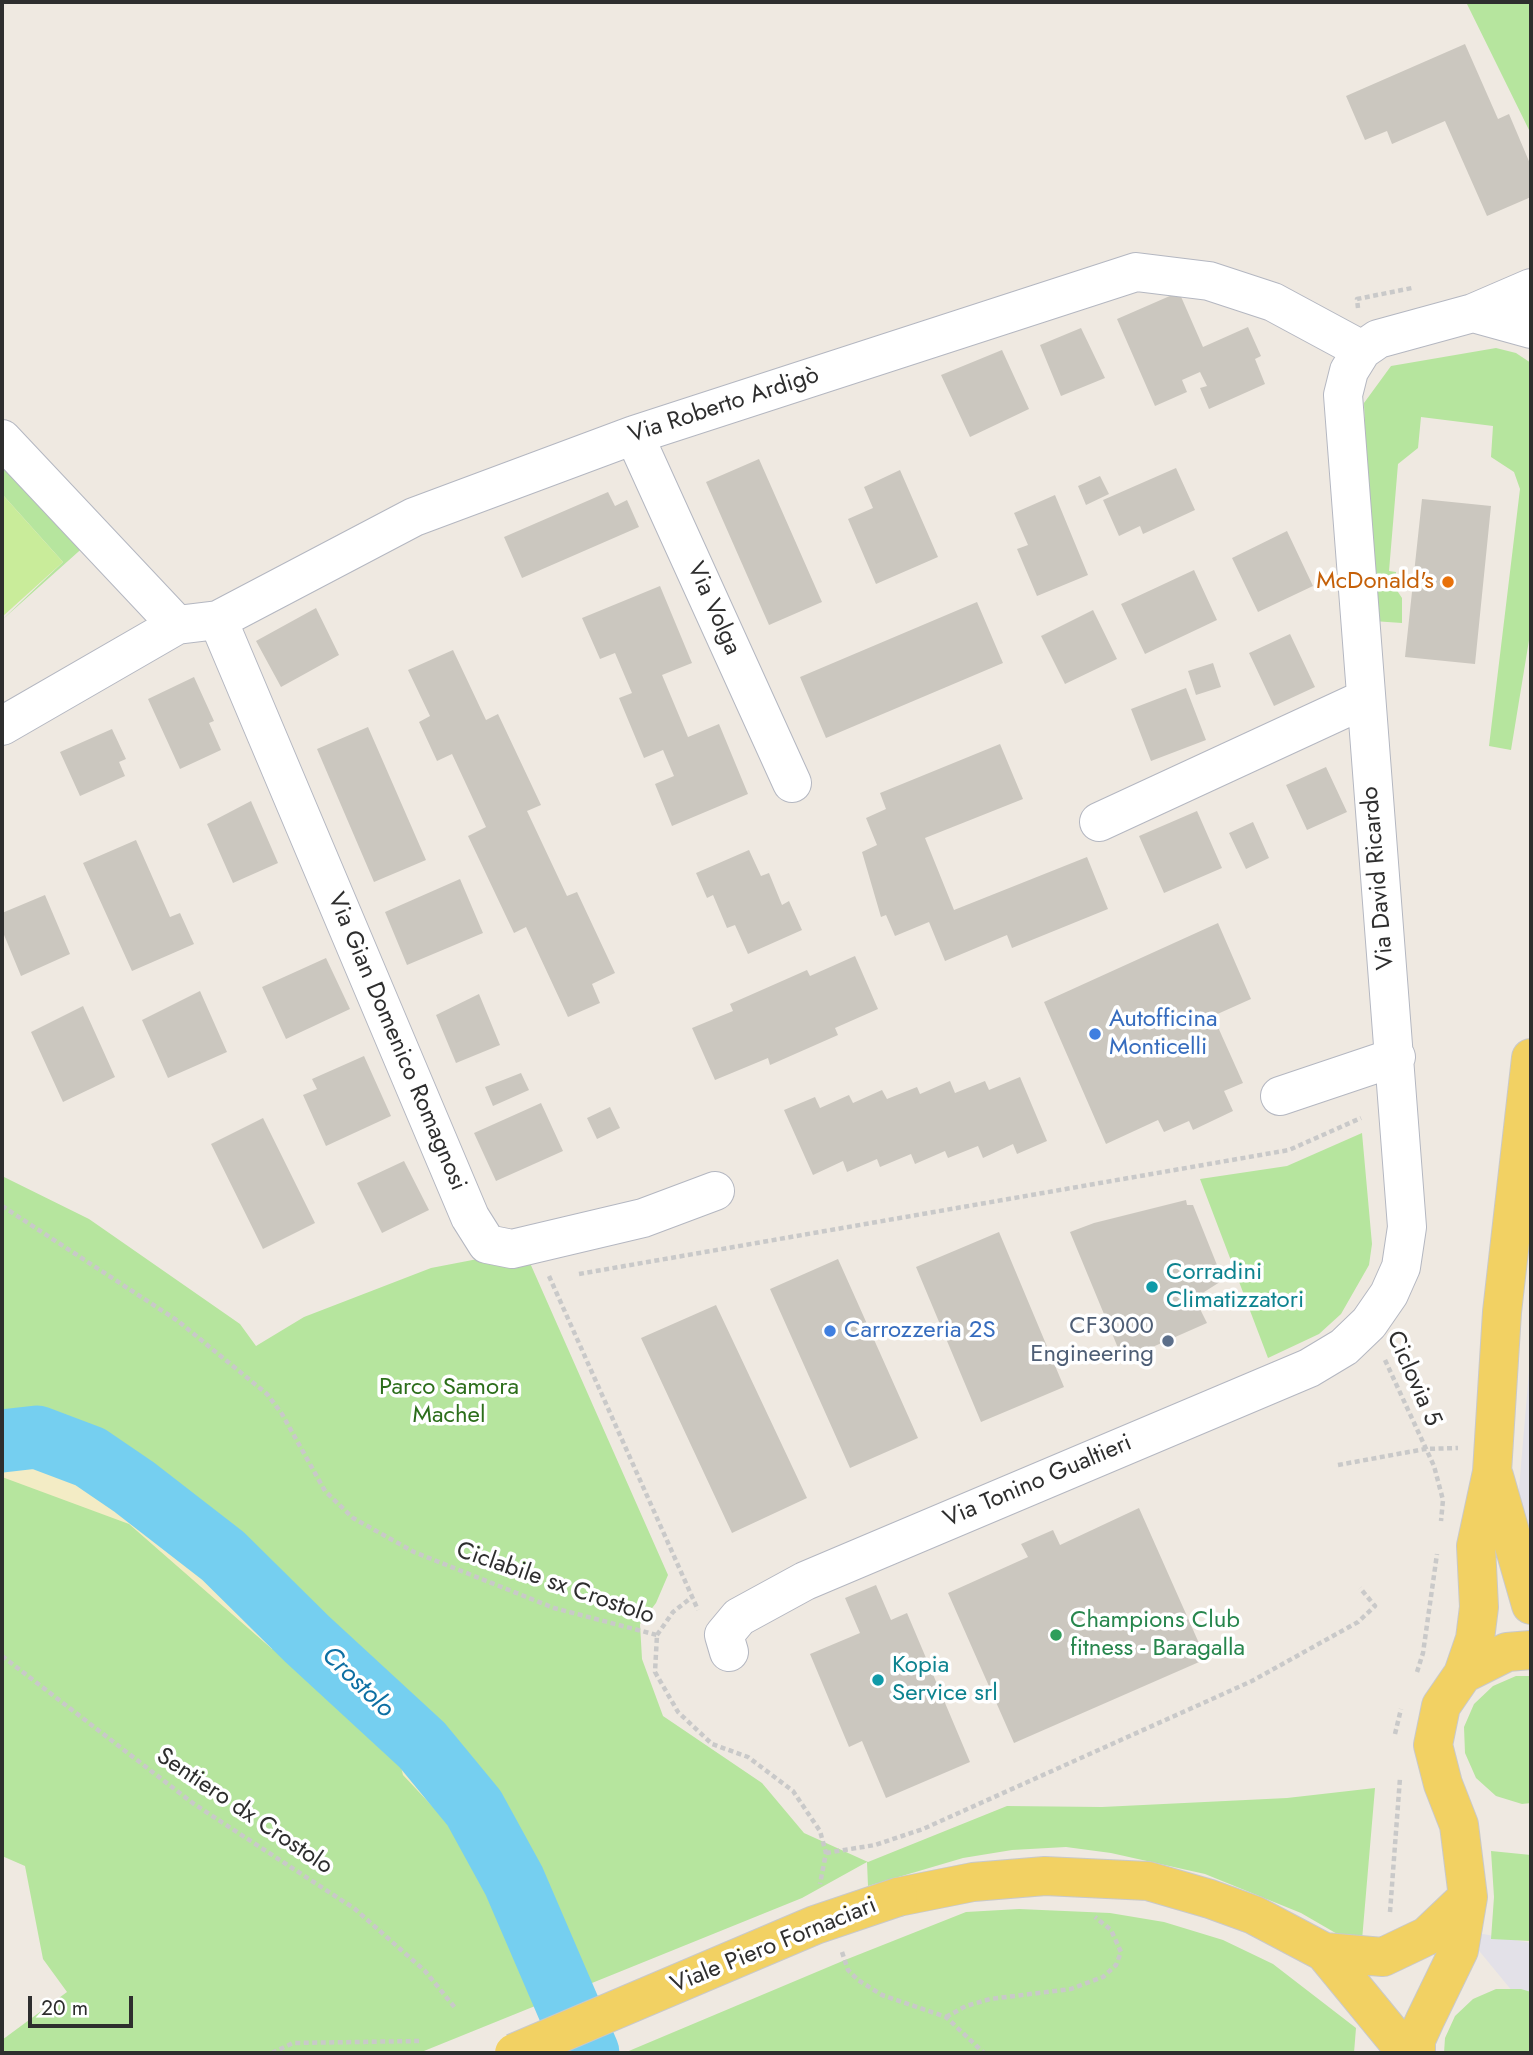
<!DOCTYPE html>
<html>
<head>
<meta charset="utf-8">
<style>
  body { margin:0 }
  #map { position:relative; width:1533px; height:2055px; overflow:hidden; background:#efe9e1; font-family:Jost,sans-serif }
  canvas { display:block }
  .frame { position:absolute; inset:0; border:4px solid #2e2e2e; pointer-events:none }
  .scale { position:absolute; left:28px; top:1996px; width:105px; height:32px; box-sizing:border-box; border:4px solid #2e2e2e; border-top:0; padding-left:9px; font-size:21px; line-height:24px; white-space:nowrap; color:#2e2e2e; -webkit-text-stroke:5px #fff; paint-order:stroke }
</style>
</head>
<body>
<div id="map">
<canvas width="1533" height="2055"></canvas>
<div class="frame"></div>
<div class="scale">20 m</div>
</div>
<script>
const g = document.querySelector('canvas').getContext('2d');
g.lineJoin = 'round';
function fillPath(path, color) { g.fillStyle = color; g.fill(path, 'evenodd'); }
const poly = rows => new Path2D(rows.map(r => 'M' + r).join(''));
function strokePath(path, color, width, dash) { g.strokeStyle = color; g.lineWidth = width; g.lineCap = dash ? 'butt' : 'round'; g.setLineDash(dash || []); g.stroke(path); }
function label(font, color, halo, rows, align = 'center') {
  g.font = font + ' Jost,sans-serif'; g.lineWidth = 7; g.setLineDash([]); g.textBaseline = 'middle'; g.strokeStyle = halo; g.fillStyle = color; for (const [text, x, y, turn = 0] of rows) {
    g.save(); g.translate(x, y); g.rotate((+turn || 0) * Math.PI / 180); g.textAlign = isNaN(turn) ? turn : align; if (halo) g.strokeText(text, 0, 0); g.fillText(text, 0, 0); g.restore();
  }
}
fillPath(poly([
  [1531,1348,1531,1573,1517,1512],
  [1462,1930,1531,1943,1531,2014]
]), '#e3e1e8');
fillPath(poly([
  [1466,2,1531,2,1531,134],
  [1496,348,1516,353,1531,363,1531,628,1511,750,1489,746,1520,489,1514,472,1491,457,1493,426,1421,417,1418,448,1398,464,1389,571,1396,572,1396,589,1402,598,1402,623,1373,621,1364,403,1391,366],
  [2,419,106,527,2,620,63,562,2,494],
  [1362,1133,1372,1244,1369,1265,1341,1314,1319,1334,1268,1358,1200,1179,1287,1166],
  [2,1176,89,1219,240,1324,256,1346,304,1317,431,1268,488,1257,530,1263,668,1575,656,1603,640,1624,642,1659,663,1716,762,1783,804,1833,868,1862,1007,1806,1102,1807,1287,1798,1375,1788,1362,1940,1339,1935,1301,1913,1205,1874,1111,1853,1066,1847,1012,1850,963,1858,868,1886,867,1862,802,1898,419,2053,2,2053,2,2040,67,1992,43,1959,25,1866,2,1856],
  [1516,1676,1531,1676,1531,1803,1522,1804,1496,1796,1476,1778,1465,1753,1464,1727,1474,1704,1493,1686],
  [1491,1851,1531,1855,1531,1941,1491,1939,1494,1897],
  [1019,1909,1110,1913,1164,1922,1223,1940,1273,1964,1356,2028,1354,2053,624,2053,845,1960,966,1912],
  [1496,1989,1521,1989,1531,1992,1531,2053,1444,2053,1445,2038,1455,2016,1473,1999]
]), '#b6e59e');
fillPath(poly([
  [2,1423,90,1457,223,1556,422,1745,474,1808,432,1806,403,1775,389,1719,305,1640,272,1649,129,1524,2,1477]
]), '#f3ecc5');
fillPath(poly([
  [2,494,63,562,2,617]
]), '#c9ec9a');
strokePath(poly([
  [2,1441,37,1437,90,1457,134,1487,223,1556,307,1639,422,1745,474,1808,514,1881,588,2053]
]), '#75cff0', 63);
fillPath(poly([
  [1465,44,1498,119,1509,114,1531,166,1531,197,1487,216,1445,121,1392,144,1387,131,1365,140,1346,96],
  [1179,292,1203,347,1248,327,1261,356,1255,359,1265,384,1209,409,1200,388,1207,386,1200,372,1182,380,1187,392,1155,406,1117,319],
  [1081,328,1105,378,1061,396,1040,345],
  [1002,350,1029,409,970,437,941,375],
  [759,459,822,602,769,625,706,482],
  [1176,468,1195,510,1143,534,1140,526,1119,536,1103,500],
  [900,470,938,557,876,584,848,519,873,508,864,487],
  [1100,476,1109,494,1086,505,1078,486],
  [608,492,615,506,627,500,639,527,522,578,504,537],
  [1055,495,1088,575,1037,596,1017,549,1028,545,1014,513],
  [1422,499,1491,506,1475,664,1405,657],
  [1287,531,1313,586,1258,612,1232,558],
  [1194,570,1217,620,1145,654,1121,604],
  [660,586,692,663,662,675,688,737,719,724,748,794,672,826,655,784,674,776,663,750,644,758,619,698,632,693,615,653,600,659,582,618],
  [977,602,1003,663,826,738,800,677],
  [316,608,339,655,281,687,256,641],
  [1093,610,1117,659,1065,684,1041,636],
  [1290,634,1315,687,1274,706,1249,653],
  [453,650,486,720,498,714,541,805,527,811,567,896,577,892,615,973,592,984,600,1003,568,1017,526,927,514,933,468,836,486,827,452,754,437,761,419,722,430,716,408,670],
  [1213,663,1221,687,1196,695,1188,671],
  [194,677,214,721,209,723,221,750,180,769,148,699],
  [1186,688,1206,740,1151,761,1131,709],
  [368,727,426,860,374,882,317,749],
  [112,729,126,759,119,762,125,776,80,796,60,752],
  [1000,744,1023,799,925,838,954,910,1087,857,1108,909,1012,948,1007,935,945,961,929,922,895,936,886,915,881,917,862,852,877,845,866,818,886,809,880,793],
  [1326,767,1347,812,1307,830,1286,785],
  [251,801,278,863,233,883,207,824],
  [1197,811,1222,868,1164,893,1139,836],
  [1253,822,1269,858,1246,869,1229,833],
  [136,840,170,917,180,913,194,944,132,971,83,863],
  [749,850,761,876,769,873,782,905,789,901,802,930,748,954,735,925,727,928,713,895,707,898,696,873],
  [460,879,483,933,407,965,385,912],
  [45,895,70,954,21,976,2,930,2,913],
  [1218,923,1251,999,1213,1016,1243,1083,1224,1091,1233,1111,1193,1130,1189,1121,1164,1132,1158,1120,1106,1144,1044,1002],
  [855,956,878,1009,835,1028,838,1035,770,1065,768,1058,715,1080,692,1028,733,1011,730,1004,807,970,810,976],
  [326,958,350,1009,286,1039,262,987],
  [200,991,227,1052,168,1078,142,1020],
  [479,994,500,1045,456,1063,436,1015],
  [83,1006,115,1077,63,1102,31,1032],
  [364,1056,391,1116,326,1146,303,1095,317,1089,312,1079],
  [521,1073,529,1090,493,1106,485,1087],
  [1020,1077,1047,1141,1017,1154,1013,1144,983,1158,978,1146,948,1158,945,1151,915,1164,911,1154,880,1167,877,1159,847,1172,843,1161,813,1175,784,1110,815,1097,820,1108,849,1095,853,1103,882,1090,887,1099,917,1087,920,1094,950,1081,955,1093,985,1081,989,1090],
  [541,1103,563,1151,496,1181,474,1133],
  [610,1107,620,1128,597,1139,587,1118],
  [263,1118,315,1223,263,1249,211,1144],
  [404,1161,429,1210,382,1233,357,1183],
  [1186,1200,1187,1205,1193,1205,1223,1280,1201,1294,1197,1303,1207,1323,1123,1360,1070,1232,1094,1223],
  [999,1232,1064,1387,981,1422,916,1267],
  [838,1259,918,1438,850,1468,770,1289],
  [716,1305,807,1498,732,1533,641,1338],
  [1139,1508,1206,1659,1014,1743,948,1593,1028,1557,1021,1544,1053,1530,1060,1545],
  [876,1585,891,1620,907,1613,970,1762,886,1798,862,1741,849,1747,810,1654,860,1633,845,1598]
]), '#cbc7bf');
const street = poly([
  [1473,313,1531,329],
  [634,435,792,783],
  [2,439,177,625],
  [218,620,470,1217,487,1244,512,1249,643,1218,715,1191],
  [2,726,177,625,218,620,414,517,634,435,1136,272,1209,281,1273,302,1362,350,1378,339,1473,313,1531,288],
  [1099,822,1365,699],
  [1280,1096,1396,1057],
  [729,1652,724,1635,739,1617,805,1581,1309,1368,1344,1347,1369,1323,1389,1294,1401,1267,1407,1227,1343,395,1349,371,1362,350]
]);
const primary = poly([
  [1494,1476,1531,1605],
  [1463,1674,1507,1652,1531,1650],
  [898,1897,973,1882,1045,1876,1148,1881,1210,1899,1254,1915,1324,1952,1407,2053],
  [1324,1952,1383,1957,1427,1936,1468,1897],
  [1416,2053,1416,2040,1425,2020,1459,1950,1468,1897,1459,1825,1443,1784,1433,1745,1441,1706,1463,1674,1475,1639,1479,1607,1476,1546,1492,1472,1502,1312,1531,1058]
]);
strokePath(street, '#b4b7c1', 40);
strokePath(primary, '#c9c9c9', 40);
strokePath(poly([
  [1358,308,1357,299,1412,288],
  [2,1206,178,1321,267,1394,282,1414,325,1491,353,1518,414,1552,554,1608,657,1635,655,1672,678,1712,712,1744,748,1757,793,1791,820,1831,826,1853,820,1884],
  [579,1274,1289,1150,1361,1118],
  [549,1276,698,1610],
  [1385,1360,1434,1466,1443,1500,1441,1521],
  [1338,1465,1425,1449,1458,1448],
  [657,1635,673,1612,692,1597],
  [2,1656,194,1804,355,1909,425,1971,456,2009],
  [1417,1672,1423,1653,1437,1554],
  [1395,1734,1401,1709],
  [826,1853,875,1845,923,1829,1252,1681,1358,1622,1375,1606,1360,1588],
  [1390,1912,1400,1778],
  [842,1952,848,1970,858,1980,882,1995,946,2017,984,2053],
  [946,2017,966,2006,990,1999,1071,1989,1103,1977,1116,1965,1121,1952,1111,1930,1095,1917],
  [272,2053,293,2043,419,2041]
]), '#c9c9c9', 4.5, [5, 3.5]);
strokePath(street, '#fff', 38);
strokePath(primary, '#f2d163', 38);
const primaryBridge = poly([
  [514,2053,815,1925,898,1897]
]);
strokePath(primaryBridge, '#c9c9c9', 40, []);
strokePath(primaryBridge, '#f2d163', 38);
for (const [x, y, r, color] of [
  [1448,582,7,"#e8710a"],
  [1095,1034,7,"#3f7fe0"],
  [1152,1287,7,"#0f9aa8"],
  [830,1331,7,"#3f7fe0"],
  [1168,1341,7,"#5c6f8a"],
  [1056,1635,7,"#2e9e5b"],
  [878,1680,7,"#0f9aa8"]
]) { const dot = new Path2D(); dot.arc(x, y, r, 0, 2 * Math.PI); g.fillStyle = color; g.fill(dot); strokePath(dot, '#fff', 2.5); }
label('24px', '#2e2e2e', '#fff', [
  ["Via Roberto Ardigò",724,406,-18],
  ["Via Volga",713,609,66],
  ["Via David Ricardo",1379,878,-95],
  ["Via Gian Domenico Romagnosi",396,1042,67],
  ["Ciclovia 5",1413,1379,66],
  ["Via Tonino Gualtieri",1038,1482,-23],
  ["Ciclabile sx Crostolo",555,1584,19],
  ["Sentiero dx Crostolo",244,1812,34],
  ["Viale Piero Fornaciari",774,1946,-22]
]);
label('24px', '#c56008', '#fff', [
  ["McDonald's",1434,582]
], 'right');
label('24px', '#366cbe', '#fff', [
  ["Autofficina",1109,1020],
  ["Monticelli",1109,1048],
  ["Carrozzeria 2S",844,1331]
], 'left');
label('24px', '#0d838f', '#fff', [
  ["Corradini",1166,1273],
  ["Climatizzatori",1166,1301],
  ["Kopia",892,1666],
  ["Service srl",892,1694]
], 'left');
label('24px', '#4e5e75', '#fff', [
  ["CF3000",1154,1327],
  ["Engineering",1154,1355]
], 'right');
label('24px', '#2c6e1b', '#fff', [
  ["Parco Samora",449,1388],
  ["Machel",449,1416]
]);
label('24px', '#27864d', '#fff', [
  ["Champions Club",1070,1621],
  ["fitness - Baragalla",1070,1649]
], 'left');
label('italic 26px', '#0d6fa3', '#fff', [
  ["Crostolo",357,1683,44]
]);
</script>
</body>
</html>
